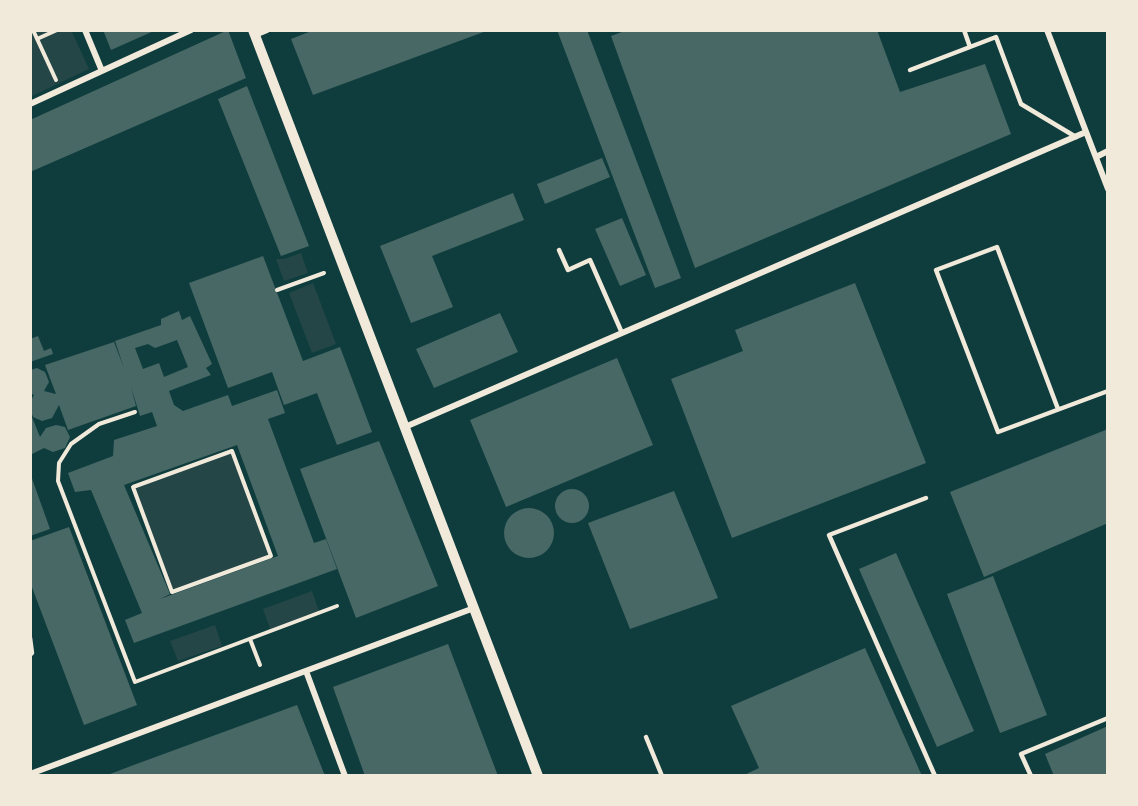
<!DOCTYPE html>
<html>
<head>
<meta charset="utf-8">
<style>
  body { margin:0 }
  #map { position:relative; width:1138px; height:806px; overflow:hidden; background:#0f3d3e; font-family:Raleway,sans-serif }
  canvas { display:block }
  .frame { position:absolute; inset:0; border:32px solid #f1e9da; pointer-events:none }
</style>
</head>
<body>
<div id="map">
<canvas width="1138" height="806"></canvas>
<div class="frame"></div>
</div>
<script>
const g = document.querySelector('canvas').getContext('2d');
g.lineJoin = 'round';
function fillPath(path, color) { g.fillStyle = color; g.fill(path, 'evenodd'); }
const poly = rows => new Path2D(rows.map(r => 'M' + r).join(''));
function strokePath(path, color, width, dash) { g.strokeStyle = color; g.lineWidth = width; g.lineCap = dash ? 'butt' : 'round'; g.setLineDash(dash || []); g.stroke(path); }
fillPath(poly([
  [30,30,71,30,89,69,30,97],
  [301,253,308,273,284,281,276,259,284,259],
  [313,283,336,344,312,353,289,293],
  [232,451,271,556,172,592,133,487],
  [312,591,319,611,270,629,263,609],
  [215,625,222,646,178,661,170,641]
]), '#244646');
fillPath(poly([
  [103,30,156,30,111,50],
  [228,30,246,78,30,172,30,120],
  [314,30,489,30,313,95,291,39],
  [557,30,587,30,681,278,655,288],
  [627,30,877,30,900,92,985,64,1011,134,695,268,611,36],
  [247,86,309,246,281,256,218,99],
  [602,158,610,177,545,204,537,184],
  [513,193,524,220,432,256,453,307,411,323,380,246],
  [622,218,646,275,620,286,595,229],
  [263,256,303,361,340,347,372,432,337,445,317,393,284,405,272,372,228,388,189,283],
  [855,283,926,463,732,538,671,379,743,351,735,330],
  [179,311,182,320,190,316,212,364,206,368,211,375,169,391,174,405,183,411,228,395,232,406,277,390,285,413,268,419,314,543,326,539,337,569,134,643,125,620,142,613,91,490,75,492,68,473,113,456,114,440,157,426,152,412,140,416,131,387,136,406,68,430,59,405,52,418,42,421,33,417,30,409,30,402,34,395,30,393,30,370,37,368,45,372,49,382,44,391,56,394,45,365,114,342,124,368,115,341,161,325,161,319],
  [177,340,188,367,164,377,159,363,143,369,135,348,148,344,155,348],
  [237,445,278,556,160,599,170,594,124,485],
  [500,313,518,352,434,388,416,349],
  [38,336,44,351,51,348,53,354,30,362,30,339],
  [617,358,653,445,506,507,470,420],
  [30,412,40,437,46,428,56,425,65,427,70,437,65,448,53,452,44,448,30,455],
  [1108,429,1108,523,984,577,950,492],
  [379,441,438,586,356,618,300,469],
  [30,473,50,529,30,536],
  '555 506a17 17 0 1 1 34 0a17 17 0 1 1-34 0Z',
  [674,491,718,598,630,629,588,523],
  '504 533a25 25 0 1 1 50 0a25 25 0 1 1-50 0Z',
  [69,527,137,705,84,725,30,582,30,541],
  [896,553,974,731,937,747,859,569],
  [993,576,1047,715,1000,733,947,594],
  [448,644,498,776,365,776,333,687],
  [865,648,922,776,742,776,759,768,731,706],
  [297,705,325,776,105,776,131,766],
  [1108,726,1108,776,1054,776,1045,754]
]), '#486865');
strokePath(poly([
  [33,30,56,80],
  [37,39,57,30],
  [277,290,324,273],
  [135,412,99,424,71,444,59,463,58,481,135,682,337,606],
  [232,451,271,556,172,592,133,487,232,451],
  [250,639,260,665]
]), '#f1e9da', 4);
strokePath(poly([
  [964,30,970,47],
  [910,70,996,37,1021,104,1076,137],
  [559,250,568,270,590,260,622,333],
  [1058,409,997,247,936,270,998,432,1108,391],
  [926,498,829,535,935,776],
  [30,638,32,653,30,655],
  [646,737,662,776],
  [1031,776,1021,754,1108,718]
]), '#f1e9da', 4.5);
strokePath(poly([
  [85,30,102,71],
  [1047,30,1108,189],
  [255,35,267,30],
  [30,104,191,30],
  [1096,157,1108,151],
  [405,427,1086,132],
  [306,671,345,776],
  [30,774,474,608]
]), '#f1e9da', 6);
strokePath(poly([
  [253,30,538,776]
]), '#f1e9da', 10);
</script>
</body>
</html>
